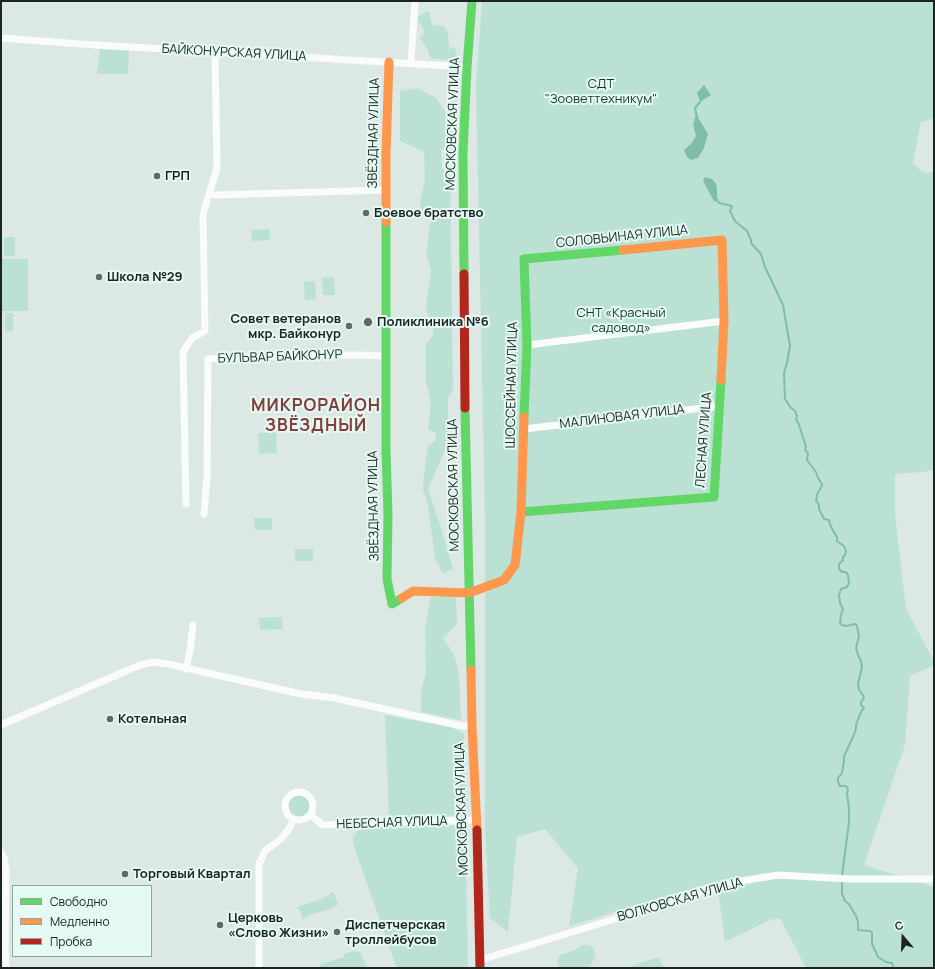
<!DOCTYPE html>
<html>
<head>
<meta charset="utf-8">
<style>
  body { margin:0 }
  #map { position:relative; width:935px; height:969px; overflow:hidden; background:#dce8e4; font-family:Manrope,sans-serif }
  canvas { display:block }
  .frame { position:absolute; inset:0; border:2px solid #1c2421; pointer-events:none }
  .legend { position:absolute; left:12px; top:885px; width:140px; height:72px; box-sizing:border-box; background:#e4faf2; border:1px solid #94a49e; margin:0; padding:5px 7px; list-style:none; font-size:12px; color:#1c2421 }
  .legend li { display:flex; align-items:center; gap:8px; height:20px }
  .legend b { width:20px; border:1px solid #94a49e }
  .north { position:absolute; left:883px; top:917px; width:40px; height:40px; -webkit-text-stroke:3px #e4faf2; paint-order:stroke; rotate:341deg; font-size:11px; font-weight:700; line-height:16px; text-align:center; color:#1c2421 }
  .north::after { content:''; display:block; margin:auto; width:14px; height:18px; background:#1c2421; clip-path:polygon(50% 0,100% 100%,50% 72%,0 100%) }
</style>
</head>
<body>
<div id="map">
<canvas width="935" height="969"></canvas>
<div class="frame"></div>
<ul class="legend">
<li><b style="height:5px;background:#63d668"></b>Свободно</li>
<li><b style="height:5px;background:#ff974d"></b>Медленно</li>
<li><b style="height:5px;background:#b3261e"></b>Пробка</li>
</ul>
<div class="north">С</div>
</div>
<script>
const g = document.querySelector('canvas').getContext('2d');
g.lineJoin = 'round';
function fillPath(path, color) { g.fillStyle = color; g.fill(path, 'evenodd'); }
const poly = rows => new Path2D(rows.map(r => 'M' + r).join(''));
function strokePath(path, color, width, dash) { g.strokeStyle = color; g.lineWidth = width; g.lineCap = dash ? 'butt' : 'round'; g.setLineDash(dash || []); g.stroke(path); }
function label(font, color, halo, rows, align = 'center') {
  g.font = font + ' Manrope,sans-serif'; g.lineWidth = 4; g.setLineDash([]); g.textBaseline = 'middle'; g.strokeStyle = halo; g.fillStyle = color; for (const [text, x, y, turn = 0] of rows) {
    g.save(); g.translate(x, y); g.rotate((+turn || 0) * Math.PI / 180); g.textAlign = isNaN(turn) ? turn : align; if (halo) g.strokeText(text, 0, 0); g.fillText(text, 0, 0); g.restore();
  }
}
fillPath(poly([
  [482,1,934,1,934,119,921,122,913,163,918,168,925,173,934,172,934,470,922,472,895,474,895,513,906,609,934,661,934,665,910,676,905,745,864,865,934,887,934,968,806,968,780,918,770,920,725,942,719,897,712,890,710,883,569,926,578,868,545,829,517,837,508,932,490,918,485,830,485,518,476,87],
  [696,115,704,127,708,134,691,144,696,136,693,125],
  [429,11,432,25,444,26,448,32,449,47,456,49,456,55,452,59,447,60,430,58,428,50,420,38,425,32,417,18,425,12],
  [100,49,129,51,128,74,97,74],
  [418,88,436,98,451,120,451,147,441,149,442,168,450,177,453,390,448,398,448,443,428,489,441,528,453,569,443,573,435,559,428,504,423,490,424,475,428,446,435,441,436,433,428,430,431,401,426,383,426,344,433,336,433,326,426,309,431,268,426,255,431,217,421,217,420,203,425,179,424,152,400,141,400,91],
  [269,229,270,240,252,241,251,230],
  [4,237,15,237,15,256,4,256],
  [1,259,28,259,28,311,1,311],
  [334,277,335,295,323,295,322,278],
  [315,281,316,299,305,300,304,282],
  [5,313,13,313,13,331,5,331],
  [284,398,285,410,267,411,266,399],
  [276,432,277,453,259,454,258,433],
  [254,518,272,518,272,530,255,530],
  [295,549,313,549,313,561,295,561],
  [456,596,457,624,443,638,455,657,459,676,461,720,421,712,421,692,426,672,425,630,431,597],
  [282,617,283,629,260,630,259,618],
  [385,715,451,727,464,734,468,809,463,815,389,818],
  '288 806a11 11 0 1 1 22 0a11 11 0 1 1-22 0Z',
  [465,825,468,968,397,968,354,847,353,837,358,831,367,828],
  [333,892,338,904,328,910,308,915,303,920,298,907,324,898],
  [583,945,592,946,596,956,589,968,560,968,557,962,560,955,575,950],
  [354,951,360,952,362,955,367,968,320,968,319,965,344,957,344,954],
  [658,957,664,968,630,968,629,967]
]), '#bae1d4');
fillPath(poly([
  [704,85,711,95,700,102,697,93],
  [696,114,708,134,704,148,698,158,691,160,687,157,684,150,691,144,696,136,693,125],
  [705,177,712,179,716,184,717,189,717,200,716,202,714,201,703,181]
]), '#81bdab');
strokePath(poly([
  [697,117,695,108,700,102],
  [716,198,719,203,732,206,730,211,735,221,747,231,751,240,751,243,761,254,765,267,783,305,790,346,787,363,784,373,785,399,791,408,795,411,797,416,796,419,799,425,806,447,805,450,808,453,807,460,816,472,818,478,822,484,821,488,818,492,816,500,819,505,819,509,824,519,829,520,831,527,837,537,837,541,844,546,846,551,845,555,843,557,843,560,839,564,839,569,842,572,846,572,848,575,849,583,847,587,841,589,839,595,840,603,843,609,841,615,840,623,842,625,846,626,855,624,857,626,859,636,856,648,858,655,861,661,862,667,858,684,859,690,863,695,864,698,861,702,861,705,864,708,861,712,856,725,856,729,853,737,845,754,844,757,844,761,842,773,838,778,838,782,840,786,846,786,848,789,847,794,849,808,849,822,842,876],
  [842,880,842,894,845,901,849,904,856,916,858,922,858,930,870,931,872,933,872,944,878,957,886,962,892,963,893,966,892,968]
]), '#81bdab', 2);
strokePath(poly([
  [1,38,81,44,467,67],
  [411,63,415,1],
  [215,195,386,190],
  [527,345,724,321],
  [524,429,720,406],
  [186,504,183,352,192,338,205,331,203,214,217,168,215,52],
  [204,514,207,477,208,359,230,357,354,355,386,356],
  [186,669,190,651,193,625],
  [1,725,140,665,153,662,168,664,301,694,334,698,462,726,472,726],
  '285 806a14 14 0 1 1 28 0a14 14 0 1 1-28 0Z',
  [310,815,323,825,477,820],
  [1,852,4,858,6,871,5,948,6,968],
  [480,960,589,927,729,883,778,875,850,879,934,879],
  [259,968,259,864,265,851,281,839,291,826,293,820]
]), '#fafcfb', 7);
strokePath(poly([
  [386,222,386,452,388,514,387,579,392,604,402,598],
  [464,274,463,153,467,67,472,1],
  [465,408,471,670],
  [524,417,527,345,524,259,623,250],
  [521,512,714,497,721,380]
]), '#63d668', 9);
strokePath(poly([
  [386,222,386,153,389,62],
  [623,250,722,240,724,321,721,380],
  [402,598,413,591,469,593,504,580,515,565,521,512,524,417],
  [471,670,472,726,477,830]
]), '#ff974d', 9);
strokePath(poly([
  [464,274,465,408],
  [477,830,480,968]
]), '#b3261e', 9);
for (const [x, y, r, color] of [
  [157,176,4,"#5f6965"],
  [366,213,4,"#5f6965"],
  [99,277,4,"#5f6965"],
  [368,322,5,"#5f6965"],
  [349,326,4,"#5f6965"],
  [110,719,4,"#5f6965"],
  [125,874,4,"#5f6965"],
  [220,925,4,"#5f6965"],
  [337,932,4,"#5f6965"]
]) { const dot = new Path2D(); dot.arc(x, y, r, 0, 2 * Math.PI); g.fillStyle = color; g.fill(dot); strokePath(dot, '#e4faf2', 1.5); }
label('13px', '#1c2421', '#e4faf2', [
  ["БАЙКОНУРСКАЯ УЛИЦА",234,53,3],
  ["МОСКОВСКАЯ УЛИЦА",453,124,-88],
  ["ЗВЁЗДНАЯ УЛИЦА",374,133,-89],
  ["СОЛОВЬИНАЯ УЛИЦА",622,237,-6],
  ["БУЛЬВАР БАЙКОНУР",280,357,-2],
  ["ШОССЕЙНАЯ УЛИЦА",512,385,-89],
  ["МАЛИНОВАЯ УЛИЦА",622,417,-7],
  ["ЛЕСНАЯ УЛИЦА",704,440,-86],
  ["МОСКОВСКАЯ УЛИЦА",454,485,-91],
  ["ЗВЁЗДНАЯ УЛИЦА",374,506,-91],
  ["МОСКОВСКАЯ УЛИЦА",462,809,-92],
  ["НЕБЕСНАЯ УЛИЦА",392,823,-2],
  ["ВОЛКОВСКАЯ УЛИЦА",680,900,-16]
]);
label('13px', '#12382d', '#e4faf2', [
  ["СДТ",601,84],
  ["\"Зооветтехникум\"",601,99],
  ["СНТ «Красный",621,313],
  ["садовод»",621,328]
]);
label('bold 13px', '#1c2421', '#e4faf2', [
  ["ГРП",165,176],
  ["Боевое братство",374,213],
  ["Школа №29",107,277],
  ["Совет ветеранов",341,319,"right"],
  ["мкр. Байконур",341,334,"right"],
  ["Поликлиника №6",377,322],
  ["Котельная",118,719],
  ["Торговый Квартал",133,874],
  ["Церковь",228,918],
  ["«Слово Жизни»",228,933],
  ["Диспетчерская",345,925],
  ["троллейбусов",345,940]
], 'left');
g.letterSpacing = '1px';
label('bold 17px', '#853d3d', '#e4faf2', [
  ["МИКРОРАЙОН",316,406],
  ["ЗВЁЗДНЫЙ",316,426]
]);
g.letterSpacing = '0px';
</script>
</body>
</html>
